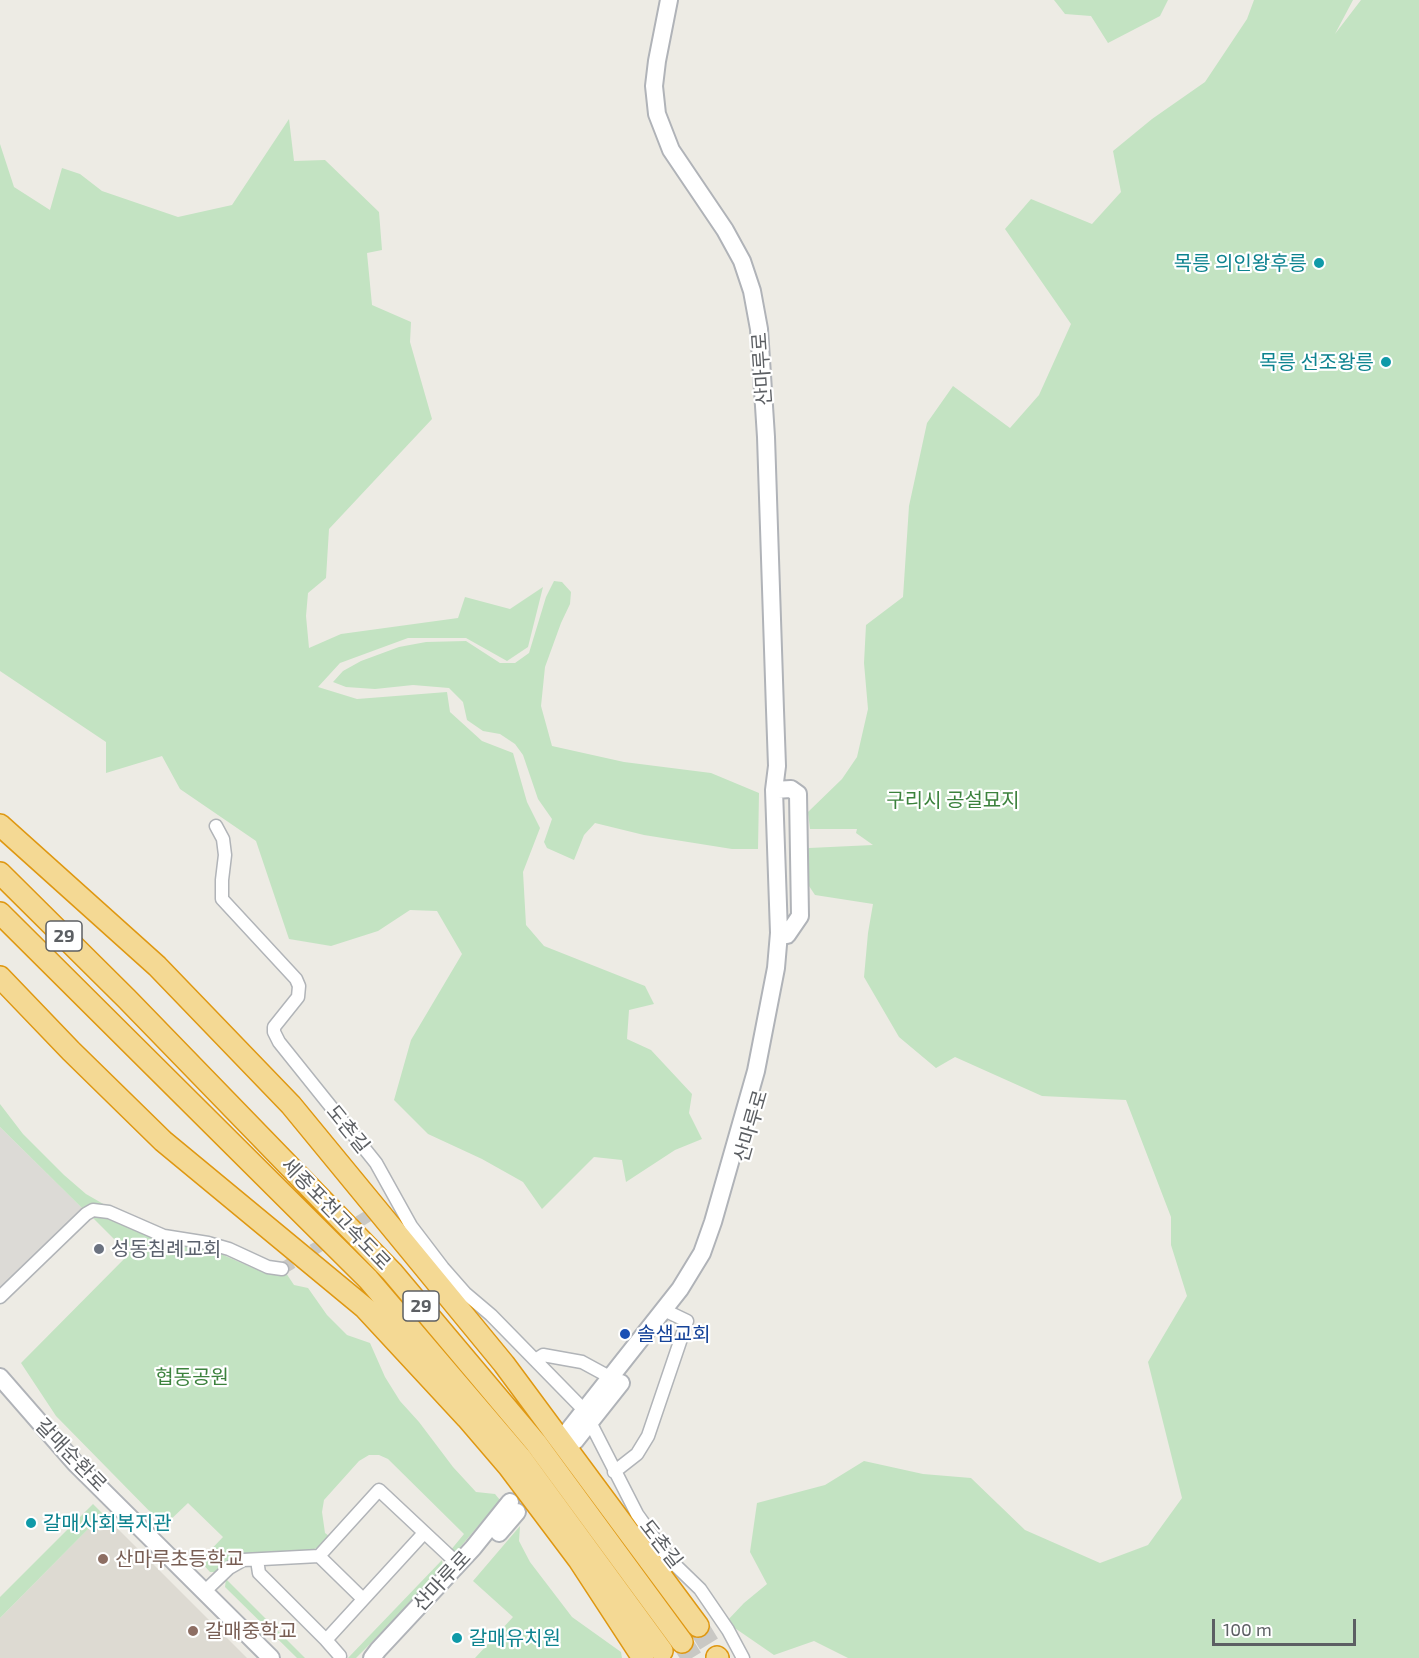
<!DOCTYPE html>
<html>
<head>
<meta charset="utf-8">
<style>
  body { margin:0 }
  #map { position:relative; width:1419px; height:1658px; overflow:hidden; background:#edebe4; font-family:"Exo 2",sans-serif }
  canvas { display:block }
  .scale { position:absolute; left:1212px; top:1619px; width:144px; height:27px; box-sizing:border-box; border:3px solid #5c5f63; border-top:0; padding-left:8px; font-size:18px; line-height:21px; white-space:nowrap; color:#5c5f63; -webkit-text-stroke:4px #fff; paint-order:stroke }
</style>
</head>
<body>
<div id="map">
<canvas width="1419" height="1658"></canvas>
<div class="scale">100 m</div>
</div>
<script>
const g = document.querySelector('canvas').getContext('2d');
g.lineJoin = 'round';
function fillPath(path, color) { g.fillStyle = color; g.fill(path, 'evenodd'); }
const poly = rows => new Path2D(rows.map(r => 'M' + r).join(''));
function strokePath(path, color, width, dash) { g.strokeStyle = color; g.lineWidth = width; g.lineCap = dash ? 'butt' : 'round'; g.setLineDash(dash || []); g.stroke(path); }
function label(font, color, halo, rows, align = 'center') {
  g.font = font + ' "Exo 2","Noto Sans KR",sans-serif'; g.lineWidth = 4.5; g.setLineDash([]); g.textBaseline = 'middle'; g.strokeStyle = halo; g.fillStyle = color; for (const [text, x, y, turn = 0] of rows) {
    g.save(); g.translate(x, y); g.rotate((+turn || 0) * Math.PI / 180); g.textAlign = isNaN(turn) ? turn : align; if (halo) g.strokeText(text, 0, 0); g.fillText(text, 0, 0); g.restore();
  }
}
fillPath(poly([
  [0,1127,83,1209,0,1292]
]), '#dcdad6');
fillPath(poly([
  [103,1514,247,1658,0,1658,0,1618]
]), '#dddad2');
fillPath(poly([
  [1054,0,1168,0,1160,16,1108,43,1091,16,1065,14],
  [1254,0,1353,0,1335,34,1361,0,1419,0,1419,1658,848,1658,814,1641,774,1655,726,1622,744,1603,767,1584,750,1552,757,1503,825,1485,864,1461,923,1474,971,1478,1025,1530,1100,1563,1148,1545,1182,1498,1148,1362,1187,1296,1171,1245,1171,1217,1126,1100,1042,1096,955,1057,936,1068,899,1037,864,977,868,933,873,904,815,895,803,877,804,851,809,848,873,845,856,833,857,829,810,829,808,812,842,779,857,757,868,709,864,663,866,625,903,597,909,506,927,423,953,386,1010,428,1039,395,1071,324,1005,229,1031,199,1092,224,1121,192,1113,151,1152,119,1205,82,1247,19],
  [289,119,294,161,325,160,379,212,382,250,367,253,372,305,411,322,410,342,432,419,329,529,326,578,308,593,306,616,309,648,341,634,458,618,465,597,510,609,543,587,528,647,507,661,466,638,408,638,340,663,318,687,357,699,447,692,450,712,482,741,513,753,527,802,540,828,523,872,526,925,544,946,645,986,654,1004,629,1010,627,1039,651,1050,692,1094,689,1113,702,1139,675,1150,626,1182,622,1160,594,1157,542,1209,523,1182,482,1159,428,1134,394,1100,411,1040,462,954,437,911,410,910,378,931,331,946,289,939,256,841,180,789,162,756,106,773,106,742,0,671,0,144,14,187,50,210,62,168,80,174,102,191,178,217,232,205],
  [554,581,562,582,571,592,570,604,561,623,545,667,541,706,552,746,624,762,711,773,759,793,758,849,732,849,644,835,595,823,584,835,574,860,547,848,544,842,552,819,538,799,523,755,515,744,500,734,483,731,467,720,463,702,449,688,413,685,375,689,346,687,333,682,343,671,361,661,399,647,426,642,466,641,500,663,515,663,529,653,546,597],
  [0,1104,23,1134,64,1175,86,1194,112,1209,97,1204,83,1209,0,1127],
  [102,1215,193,1247,221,1254,267,1274,286,1273,294,1285,308,1288,327,1315,347,1335,370,1343,385,1377,400,1401,419,1422,453,1467,476,1492,495,1494,500,1500,457,1551,450,1551,464,1534,388,1459,379,1455,369,1455,359,1461,324,1500,322,1512,325,1533,329,1536,319,1547,309,1551,240,1556,229,1560,217,1572,210,1572,200,1561,223,1537,188,1503,164,1526,56,1416,21,1363,129,1254,92,1217],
  [93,1504,103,1514,0,1618,0,1597],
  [520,1526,519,1541,530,1562,572,1617,621,1652,622,1658,475,1658,513,1617,473,1581],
  [442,1560,443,1567,385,1629,356,1658,348,1658],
  [226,1579,305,1658,297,1658,225,1587]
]), '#c3e3c2');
strokePath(poly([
  [282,1269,381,1208]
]), '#c9c8c4', 12, [12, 6]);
strokePath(poly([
  [698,1626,717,1657],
  [682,1642,692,1658]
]), '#c9c8c4', 21, [21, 10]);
const street = poly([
  [216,826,223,839,225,855,222,880,222,899,296,979,299,986,298,997,274,1027,274,1032,279,1042,376,1163,411,1226,443,1268,465,1293,491,1315,584,1410],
  [0,1297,86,1214,93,1210,109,1212,164,1236,208,1243,229,1249,268,1267,282,1269],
  [535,1360,543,1355,582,1362,617,1381],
  [590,1422,637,1514,669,1559,700,1589,728,1630,743,1658],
  [614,1472,637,1454,648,1436,687,1321,664,1310],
  [319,1556,363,1599],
  [257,1560,259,1573,326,1640,424,1533],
  [205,1591,229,1568,243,1560,319,1556,379,1490,458,1564],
  [326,1640,340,1656]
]);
const secondary = poly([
  [774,790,791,789,798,794,800,916,787,935],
  [0,1377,75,1463,271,1658],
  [568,1431,680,1289,702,1253,713,1222,756,1071,776,968,779,933,774,790,777,766,775,710,766,437,759,329,752,291,742,261,725,230,671,150,657,114,654,86,657,61,669,0],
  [575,1441,621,1383],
  [499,1533,517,1512],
  [372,1658,378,1650,473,1548,510,1502]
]);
const highway = poly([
  [0,825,157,966,291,1105,504,1364,698,1626],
  [0,873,127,999,392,1272,536,1443,682,1642],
  [0,913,368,1279,520,1457,662,1651],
  [0,977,71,1051,163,1141,365,1308,467,1418,509,1467,579,1560,643,1658],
  [717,1657,718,1658]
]);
strokePath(street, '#b1b4b8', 15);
strokePath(secondary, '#b0b3b8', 20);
strokePath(highway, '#df9812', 24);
strokePath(street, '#fff', 12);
strokePath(secondary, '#fff', 16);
strokePath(highway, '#f4d994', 21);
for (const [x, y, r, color] of [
  [1319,263,6,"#0f9aa8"],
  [1386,362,6,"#0f9aa8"],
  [99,1249,6,"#6b7280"],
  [625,1334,6,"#1a4fb4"],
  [31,1523,6,"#0f9aa8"],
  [103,1559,6,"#8d6e63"],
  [193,1631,6,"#8d6e63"],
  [457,1638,6,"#0f9aa8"]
]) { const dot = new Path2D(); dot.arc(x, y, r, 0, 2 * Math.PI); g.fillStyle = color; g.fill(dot); strokePath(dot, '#fff', 2); }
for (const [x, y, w] of [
  [64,936,36],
  [421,1306,36]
]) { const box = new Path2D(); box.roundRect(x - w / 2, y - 15, w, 30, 4.5); g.fillStyle = '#fff'; g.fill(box); strokePath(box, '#5c5f63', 1.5); }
label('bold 18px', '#5c5f63', null, [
  ["29",64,936],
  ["29",421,1306]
]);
label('20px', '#0d838f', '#fff', [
  ["목릉 의인왕후릉",1307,263],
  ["목릉 선조왕릉",1374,362],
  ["갈매사회복지관",43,1523,"left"],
  ["갈매유치원",469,1638,"left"]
], 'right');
label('20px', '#5c5f63', '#fff', [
  ["산마루로",762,369,-94],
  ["산마루로",751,1126,-74],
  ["도촌길",348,1129,51],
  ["세종포천고속도로",336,1214,46],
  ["갈매순환로",71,1455,46],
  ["도촌길",661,1544,52],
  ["산마루로",442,1581,-47]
]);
label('20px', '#3c823d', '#fff', [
  ["구리시 공설묘지",953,800],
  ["협동공원",192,1377]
]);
label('20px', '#5b616d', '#fff', [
  ["성동침례교회",111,1249]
], 'left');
label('20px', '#164399', '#fff', [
  ["솔샘교회",637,1334]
], 'left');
label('20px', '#785e54', '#fff', [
  ["산마루초등학교",115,1559],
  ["갈매중학교",205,1631]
], 'left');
</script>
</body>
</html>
